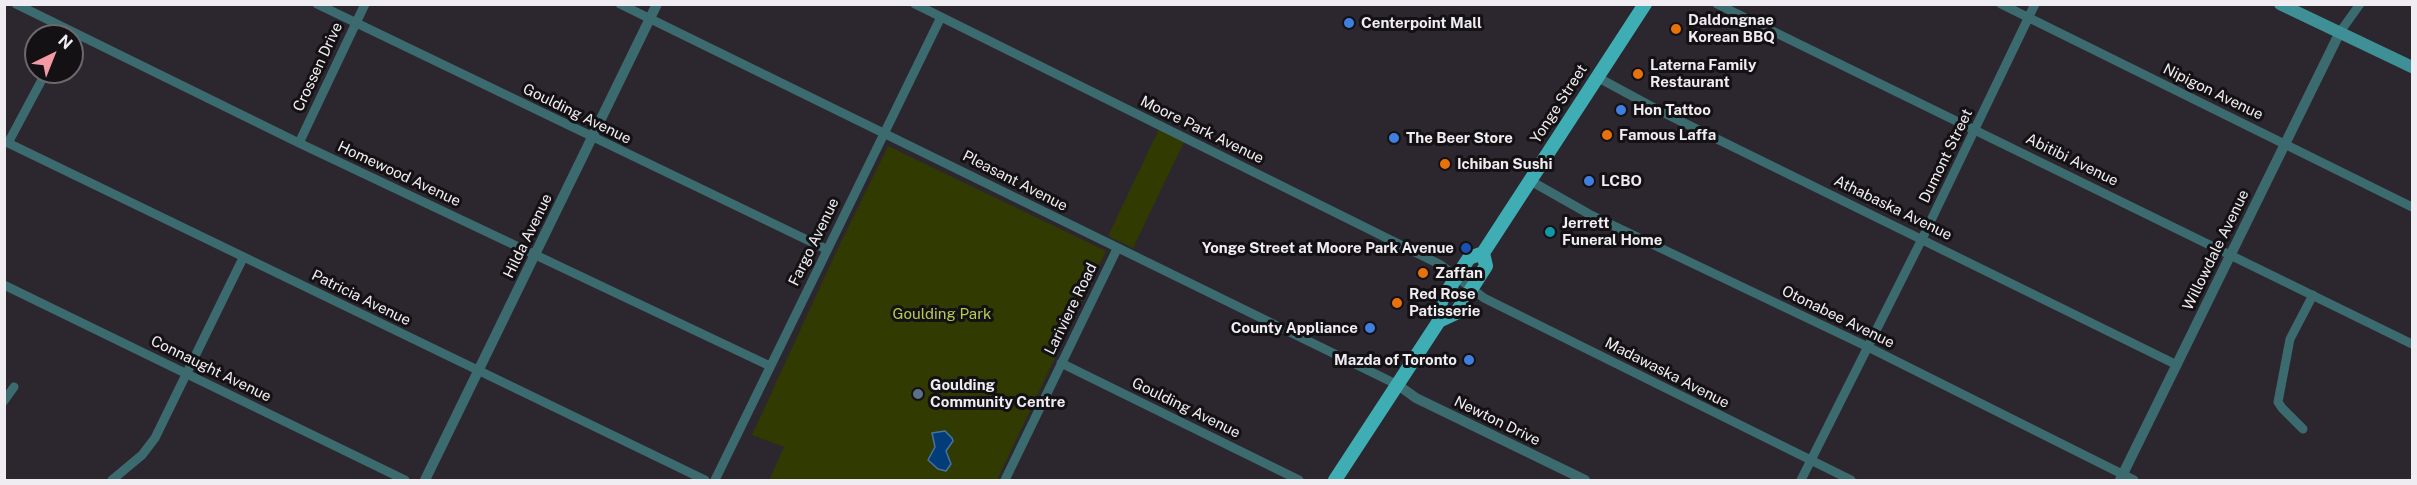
<!DOCTYPE html>
<html>
<head>
<meta charset="utf-8">
<style>
  body { margin:0 }
  #map { position:relative; width:2417px; height:485px; overflow:hidden; background:#2c272e; font-family:"Public Sans",sans-serif }
  canvas { display:block }
  .frame { position:absolute; inset:0; border:6px solid #f0edf2; pointer-events:none }
  .north { position:absolute; left:24px; top:24px; width:60px; height:60px; box-sizing:border-box; background:#131114; border:2px solid #6b696d; border-radius:50%; rotate:43deg; font-size:16px; font-weight:700; line-height:24px; text-align:center; color:#f0edf2 }
  .north::after { content:''; display:block; margin:auto; width:21px; height:27px; background:#f49aa5; clip-path:polygon(50% 0,100% 100%,50% 72%,0 100%) }
</style>
</head>
<body>
<div id="map">
<canvas width="2417" height="485"></canvas>
<div class="frame"></div>
<div class="north">N</div>
</div>
<script>
const g = document.querySelector('canvas').getContext('2d');
g.lineJoin = 'round';
function fillPath(path, color) { g.fillStyle = color; g.fill(path, 'evenodd'); }
const poly = rows => new Path2D(rows.map(r => 'M' + r).join(''));
function strokePath(path, color, width, dash) { g.strokeStyle = color; g.lineWidth = width; g.lineCap = dash ? 'butt' : 'round'; g.setLineDash(dash || []); g.stroke(path); }
function label(font, color, halo, rows, align = 'center') {
  g.font = font + ' "Public Sans",sans-serif'; g.lineWidth = 6; g.setLineDash([]); g.textBaseline = 'middle'; g.strokeStyle = halo; g.fillStyle = color; for (const [text, x, y, turn = 0] of rows) {
    g.save(); g.translate(x, y); g.rotate((+turn || 0) * Math.PI / 180); g.textAlign = isNaN(turn) ? turn : align; if (halo) g.strokeText(text, 0, 0); g.fillText(text, 0, 0); g.restore();
  }
}
fillPath(poly([
  [1159,129,1184,142,1133,248,1108,236],
  [888,146,1106,251,997,480,769,480,784,447,752,435,837,250]
]), '#313a01');
const water = poly([
  [945,431,952,438,953,441,946,451,951,464,946,471,938,469,928,460,935,447,932,433,945,431]
]);
fillPath(water, '#023d79');
strokePath(water, '#49729d', 1.5);
strokePath(poly([
  [16,4,299,143,770,366],
  [317,4,826,249],
  [620,4,1398,385],
  [915,4,1441,265,1484,298,1851,480],
  [1717,4,2412,344],
  [2001,4,2412,207],
  [2340,32,2360,4],
  [1597,77,1658,110,2177,365],
  [4,141,705,480],
  [8,143,46,72],
  [299,143,365,4],
  [1529,180,1589,214,1868,347,2134,480],
  [4,285,405,480],
  [1061,363,1299,480],
  [4,401,14,387],
  [2303,429,2282,408,2278,402,2290,339,2313,295],
  [112,480,142,455,155,438,243,258],
  [715,480,941,17],
  [1005,480,1117,249],
  [1801,480,1922,239,2035,4]
]), '#3c6b6f', 9);
strokePath(poly([
  [1398,385,1416,398,1585,480],
  [425,480,657,4],
  [2120,480,2340,32]
]), '#3c6b6f', 10);
strokePath(poly([
  [2280,4,2412,67]
]), '#3f9096', 12);
strokePath(poly([
  [1439,321,1456,313,1486,266,1483,253],
  [1335,480,1439,321,1441,301,1469,258,1483,253,1645,4]
]), '#3fadb4', 14);
for (const [x, y, r, color] of [
  [1349,23,6,"#3f7fe0"],
  [1676,29,6,"#e8710a"],
  [1638,74,6,"#e8710a"],
  [1621,110,6,"#3f7fe0"],
  [1607,135,6,"#e8710a"],
  [1394,138,6,"#3f7fe0"],
  [1445,164,6,"#e8710a"],
  [1589,181,6,"#3f7fe0"],
  [1550,232,6,"#0f9aa8"],
  [1466,248,6,"#1a4fb4"],
  [1423,273,6,"#e8710a"],
  [1397,303,6,"#e8710a"],
  [1370,328,6,"#3f7fe0"],
  [1469,360,6,"#3f7fe0"],
  [918,394,6,"#5c6f8a"]
]) { const dot = new Path2D(); dot.arc(x, y, r, 0, 2 * Math.PI); g.fillStyle = color; g.fill(dot); strokePath(dot, '#131114', 2); }
label('bold 15px', '#f0edf2', '#131114', [
  ["Daldongnae",1688,20],
  ["Korean BBQ",1688,37],
  ["Centerpoint Mall",1361,23],
  ["Laterna Family",1650,65],
  ["Restaurant",1650,82],
  ["Hon Tattoo",1633,110],
  ["Famous Laffa",1619,135],
  ["The Beer Store",1406,138],
  ["Ichiban Sushi",1457,164],
  ["LCBO",1601,181],
  ["Jerrett",1562,223],
  ["Funeral Home",1562,240],
  ["Yonge Street at Moore Park Avenue",1454,248,"right"],
  ["Zaffan",1435,273],
  ["Red Rose",1409,294],
  ["Patisserie",1409,311],
  ["County Appliance",1358,328,"right"],
  ["Mazda of Toronto",1457,360,"right"],
  ["Goulding",930,385],
  ["Community Centre",930,402]
], 'left');
label('15px', '#f0edf2', '#131114', [
  ["Crossen Drive",318,67,-65],
  ["Nipigon Avenue",2213,92,26],
  ["Yonge Street",1559,104,-57],
  ["Goulding Avenue",577,114,26],
  ["Moore Park Avenue",1202,130,26],
  ["Dumont Street",1946,156,-64],
  ["Abitibi Avenue",2072,160,26],
  ["Homewood Avenue",399,174,25],
  ["Pleasant Avenue",1015,181,27],
  ["Athabaska Avenue",1893,208,26],
  ["Hilda Avenue",528,236,-64],
  ["Fargo Avenue",814,242,-64],
  ["Willowdale Avenue",2216,250,-64],
  ["Patricia Avenue",361,298,26],
  ["Lariviere Road",1071,309,-64],
  ["Otonabee Avenue",1838,317,26],
  ["Connaught Avenue",211,369,26],
  ["Madawaska Avenue",1667,373,27],
  ["Goulding Avenue",1186,408,26],
  ["Newton Drive",1497,421,26]
]);
label('15px', '#b5cb55', '#131114', [
  ["Goulding Park",942,314]
]);
</script>
</body>
</html>
